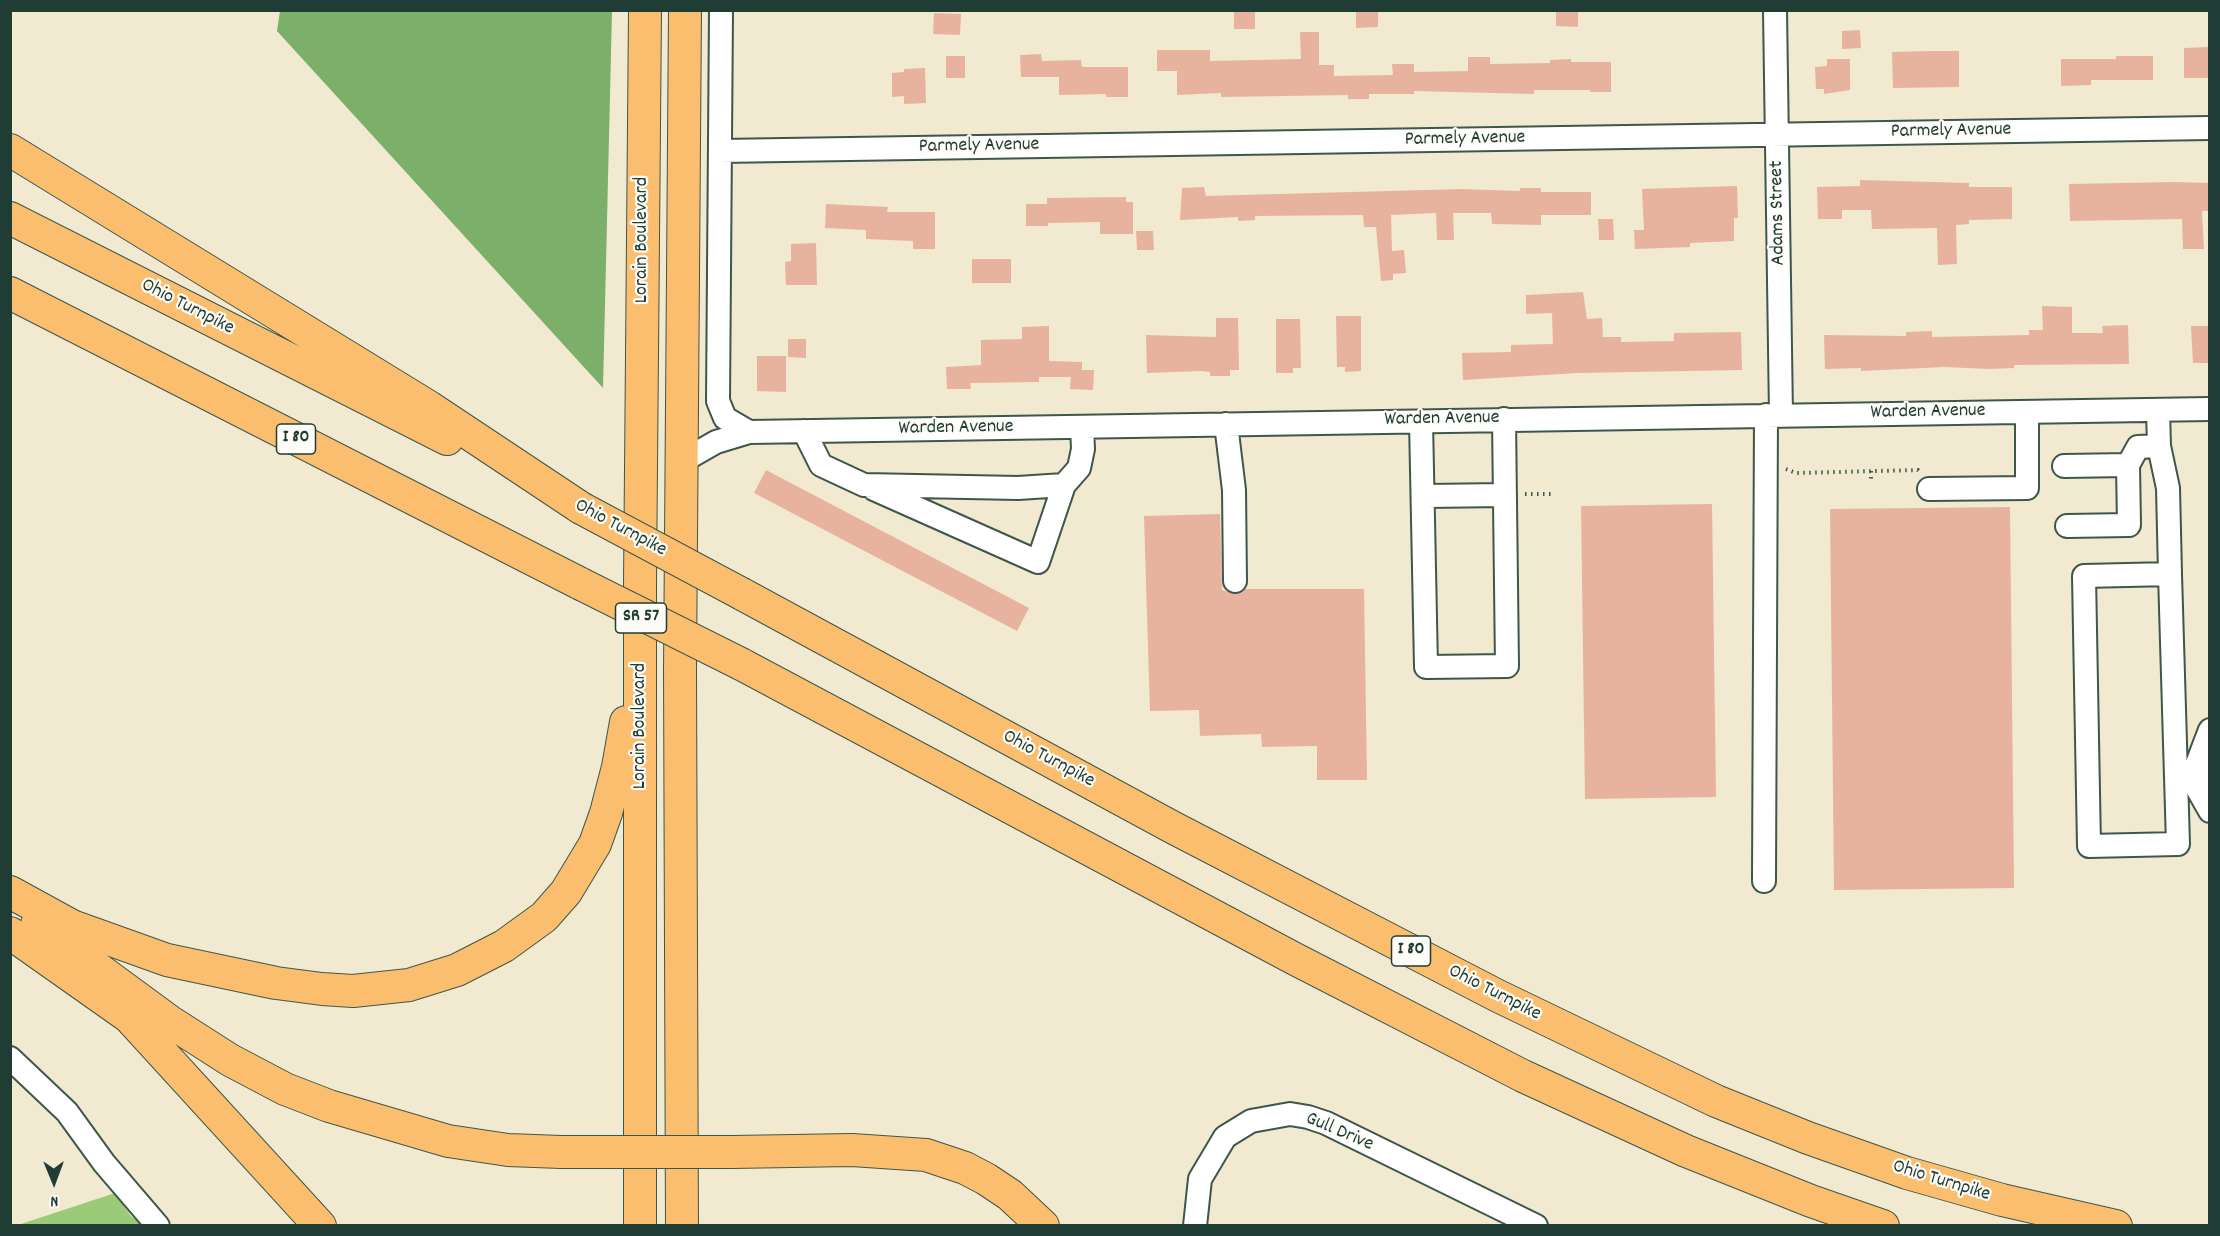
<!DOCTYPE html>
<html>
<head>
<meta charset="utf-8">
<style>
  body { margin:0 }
  #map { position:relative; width:2220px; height:1236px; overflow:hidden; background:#f1e9d0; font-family:Dekko,sans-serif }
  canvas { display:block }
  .frame { position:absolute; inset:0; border:12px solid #1f3d34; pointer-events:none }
  .north { position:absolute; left:24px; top:1152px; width:60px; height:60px; -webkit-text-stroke:4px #fdfcf7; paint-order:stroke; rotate:179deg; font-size:16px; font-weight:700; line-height:24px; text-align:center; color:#1f3d34 }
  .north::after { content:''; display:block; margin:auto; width:21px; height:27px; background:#1f3d34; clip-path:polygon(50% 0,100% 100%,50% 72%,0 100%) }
</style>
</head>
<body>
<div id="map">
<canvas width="2220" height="1236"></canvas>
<div class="frame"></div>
<div class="north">N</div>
</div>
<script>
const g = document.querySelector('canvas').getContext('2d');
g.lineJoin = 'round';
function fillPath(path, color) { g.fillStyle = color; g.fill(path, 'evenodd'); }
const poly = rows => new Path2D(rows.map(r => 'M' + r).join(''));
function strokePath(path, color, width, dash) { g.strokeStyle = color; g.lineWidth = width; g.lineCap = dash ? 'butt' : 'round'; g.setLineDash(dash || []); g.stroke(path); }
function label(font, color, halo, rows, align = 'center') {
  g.font = font + ' Dekko,sans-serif'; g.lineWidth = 4.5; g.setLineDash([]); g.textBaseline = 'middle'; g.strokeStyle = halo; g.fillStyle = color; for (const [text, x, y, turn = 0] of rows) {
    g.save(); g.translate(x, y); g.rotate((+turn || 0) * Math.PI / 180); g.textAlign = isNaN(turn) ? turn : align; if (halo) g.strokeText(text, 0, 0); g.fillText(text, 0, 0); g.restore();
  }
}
fillPath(poly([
  [115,1193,130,1215,142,1225,18,1225]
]), '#9bcb79');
fillPath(poly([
  [280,11,612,11,603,388,277,31]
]), '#7caf69');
fillPath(poly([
  [1234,10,1255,10,1255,29,1234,29],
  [1356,10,1378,10,1378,27,1356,28],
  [1556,10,1578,10,1578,27,1556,26],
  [934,13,961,14,960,35,933,34],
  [1860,30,1861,48,1842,49,1842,31],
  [1300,32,1319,32,1319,65,1334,65,1334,76,1393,75,1392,64,1414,64,1414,72,1468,71,1468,57,1490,57,1490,64,1550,63,1550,60,1571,59,1571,62,1611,62,1611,92,1590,92,1590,90,1534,90,1534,94,1414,91,1414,94,1369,94,1369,99,1348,99,1348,95,1221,97,1221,93,1177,95,1177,71,1157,71,1157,50,1210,50,1210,61,1301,59],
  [2208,47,2208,78,2184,78,2184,48],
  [1933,51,1959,51,1959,87,1893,88,1892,52],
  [1041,54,1042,61,1081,60,1082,67,1128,67,1128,97,1106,97,1106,94,1059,95,1059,77,1021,77,1020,55],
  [946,56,965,56,965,78,946,78],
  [2116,56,2153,56,2153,80,2091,80,2091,85,2061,86,2061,59,2116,59],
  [1827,59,1850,59,1850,90,1824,94,1824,89,1816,89,1815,67,1827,66],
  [925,68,926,103,904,104,904,96,892,97,892,73,904,72,904,69],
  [1860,180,1969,183,1969,187,2012,187,2012,219,1969,220,1969,224,1956,225,1957,264,1938,265,1937,228,1872,229,1871,210,1842,210,1842,219,1818,219,1817,187,1860,186],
  [2174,182,2210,183,2210,211,2202,211,2204,249,2183,249,2182,219,2070,221,2069,184],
  [1737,186,1738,218,1734,218,1734,241,1690,243,1690,247,1635,249,1634,230,1644,230,1642,189],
  [1204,187,1206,196,1462,189,1520,191,1520,188,1541,188,1541,192,1591,192,1591,215,1541,215,1541,225,1492,224,1491,213,1453,213,1454,240,1437,240,1436,213,1391,215,1392,251,1404,250,1406,273,1393,274,1393,280,1381,281,1376,227,1364,227,1363,215,1255,216,1255,220,1238,221,1238,217,1180,220,1182,188],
  [1126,197,1126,202,1133,202,1133,234,1100,234,1100,222,1048,223,1048,226,1026,226,1026,204,1047,204,1047,198],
  [826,204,888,207,887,212,935,212,935,249,913,249,913,241,866,239,866,230,825,228],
  [1598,219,1613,219,1614,240,1599,240],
  [1136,231,1153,231,1154,250,1137,250],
  [816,243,817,285,786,285,785,262,791,261,791,244],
  [972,259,1011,259,1011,283,972,283],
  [1583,292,1587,319,1602,318,1603,337,1621,337,1621,342,1674,341,1674,333,1741,332,1742,370,1578,373,1463,380,1462,353,1511,352,1511,345,1553,344,1552,313,1526,314,1526,295],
  [2042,306,2072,307,2072,333,2103,333,2102,326,2128,325,2129,364,2014,365,2014,368,1989,369,1944,367,1861,371,1861,368,1825,369,1824,335,1906,336,1906,332,1932,331,1932,337,2029,335,2029,330,2043,330],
  [1336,316,1361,316,1361,371,1345,372,1345,367,1337,367],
  [1216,318,1238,318,1239,370,1230,370,1230,376,1210,376,1210,372,1201,371,1147,373,1146,335,1216,337],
  [1276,319,1300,319,1301,368,1293,368,1293,373,1276,373],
  [1049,326,1049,361,1082,362,1082,370,1094,370,1093,390,1070,389,1071,377,1039,377,1039,382,970,383,971,389,947,389,946,367,981,365,981,340,1022,339,1022,327],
  [2191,326,2210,326,2210,363,2193,363],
  [788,339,806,339,806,358,788,357],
  [757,356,786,356,786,392,757,391],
  [766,470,1029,608,1017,631,754,493],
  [1712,504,1716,797,1585,799,1581,506],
  [2010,507,2014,888,1834,890,1830,509],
  [1220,514,1222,590,1235,594,1245,589,1364,589,1367,780,1317,780,1317,746,1262,747,1261,734,1200,736,1199,710,1150,711,1144,516]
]), '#e7b39f');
const minor = poly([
  [721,10,718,401,725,418,749,432],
  [1775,10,1781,415],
  [720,151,2210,128],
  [2158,410,2159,446,2168,488,2170,574,2178,844,2089,846,2084,576,2170,574],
  [1421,421,1426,667,1507,666,1504,419],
  [1226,424,1234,490,1235,581],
  [804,431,821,465,864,485,1018,488,1064,485,1079,468,1083,449,1082,427],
  [681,462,716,442,749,432,2210,409],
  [2064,466,2128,465,2138,447,2159,446],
  [874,489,1038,562,1064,485],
  [1929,489,2027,488,2027,412],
  [1425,496,1505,495],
  [2067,526,2129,525,2128,465],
  [2210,730,2197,764,2198,790,2210,811],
  [1764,881,1766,415],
  [10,1058,67,1112,104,1163,158,1226],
  [1195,1226,1200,1179,1225,1137,1251,1121,1290,1114,1308,1117,1326,1123,1536,1226]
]);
const highway = poly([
  [10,150,429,407,581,508],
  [10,218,447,439],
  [10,293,581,584],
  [742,594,1172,827,1498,996,1716,1101,1808,1138,1907,1173,2002,1200,2116,1226],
  [741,664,1295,959,1523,1076,1686,1151,1811,1201,1883,1226],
  [10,892,72,926,167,960,276,983,322,989,353,991,409,985,457,970,504,946,544,917,566,892,595,844,606,813,618,767,626,722],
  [37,924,169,1021,230,1060,285,1089,329,1106,448,1141,508,1150,561,1152],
  [10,933,129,1017,320,1226],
  [732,1152,852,1150,926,1155,965,1168,986,1179,1010,1195,1043,1226],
  [640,1226,640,583,645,10],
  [682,1226,680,670,685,10]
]);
strokePath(minor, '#3e574b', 26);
strokePath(highway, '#3e574b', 34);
strokePath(poly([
  [1786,469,1796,473,1918,470,1920,473],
  [1871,471,1871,482],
  [1525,494,1551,494]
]), '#3e574b', 4, [1.5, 4.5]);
strokePath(minor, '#fff', 22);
strokePath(highway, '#fbbd6e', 32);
const highwayBridge = poly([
  [581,508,742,594],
  [581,584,741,664],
  [561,1152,732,1152]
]);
strokePath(highwayBridge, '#3e574b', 34, []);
strokePath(highwayBridge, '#fbbd6e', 32);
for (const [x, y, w] of [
  [296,439,39],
  [641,618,51],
  [1411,951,39]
]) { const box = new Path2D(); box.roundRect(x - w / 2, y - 15, w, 30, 4.5); g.fillStyle = '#fdfcf7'; g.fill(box); strokePath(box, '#1f3d34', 1.5); }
label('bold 18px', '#1f3d34', null, [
  ["I 80",296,439],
  ["SR 57",641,618],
  ["I 80",1411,951]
]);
label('20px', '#1f3d34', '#fdfcf7', [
  ["Parmely Avenue",1951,132,-1],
  ["Parmely Avenue",1465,140,-1],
  ["Parmely Avenue",979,147,-1],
  ["Adams Street",1779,213,-91],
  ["Lorain Boulevard",643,240,-90],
  ["Ohio Turnpike",187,308,27],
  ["Warden Avenue",1928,413,-1],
  ["Warden Avenue",1442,420,-1],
  ["Warden Avenue",956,429,-1],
  ["Ohio Turnpike",620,529,28],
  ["Lorain Boulevard",641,726,-90],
  ["Ohio Turnpike",1048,760,28],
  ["Ohio Turnpike",1494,994,27],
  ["Gull Drive",1339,1133,23],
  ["Ohio Turnpike",1941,1182,17]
]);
</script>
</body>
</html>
